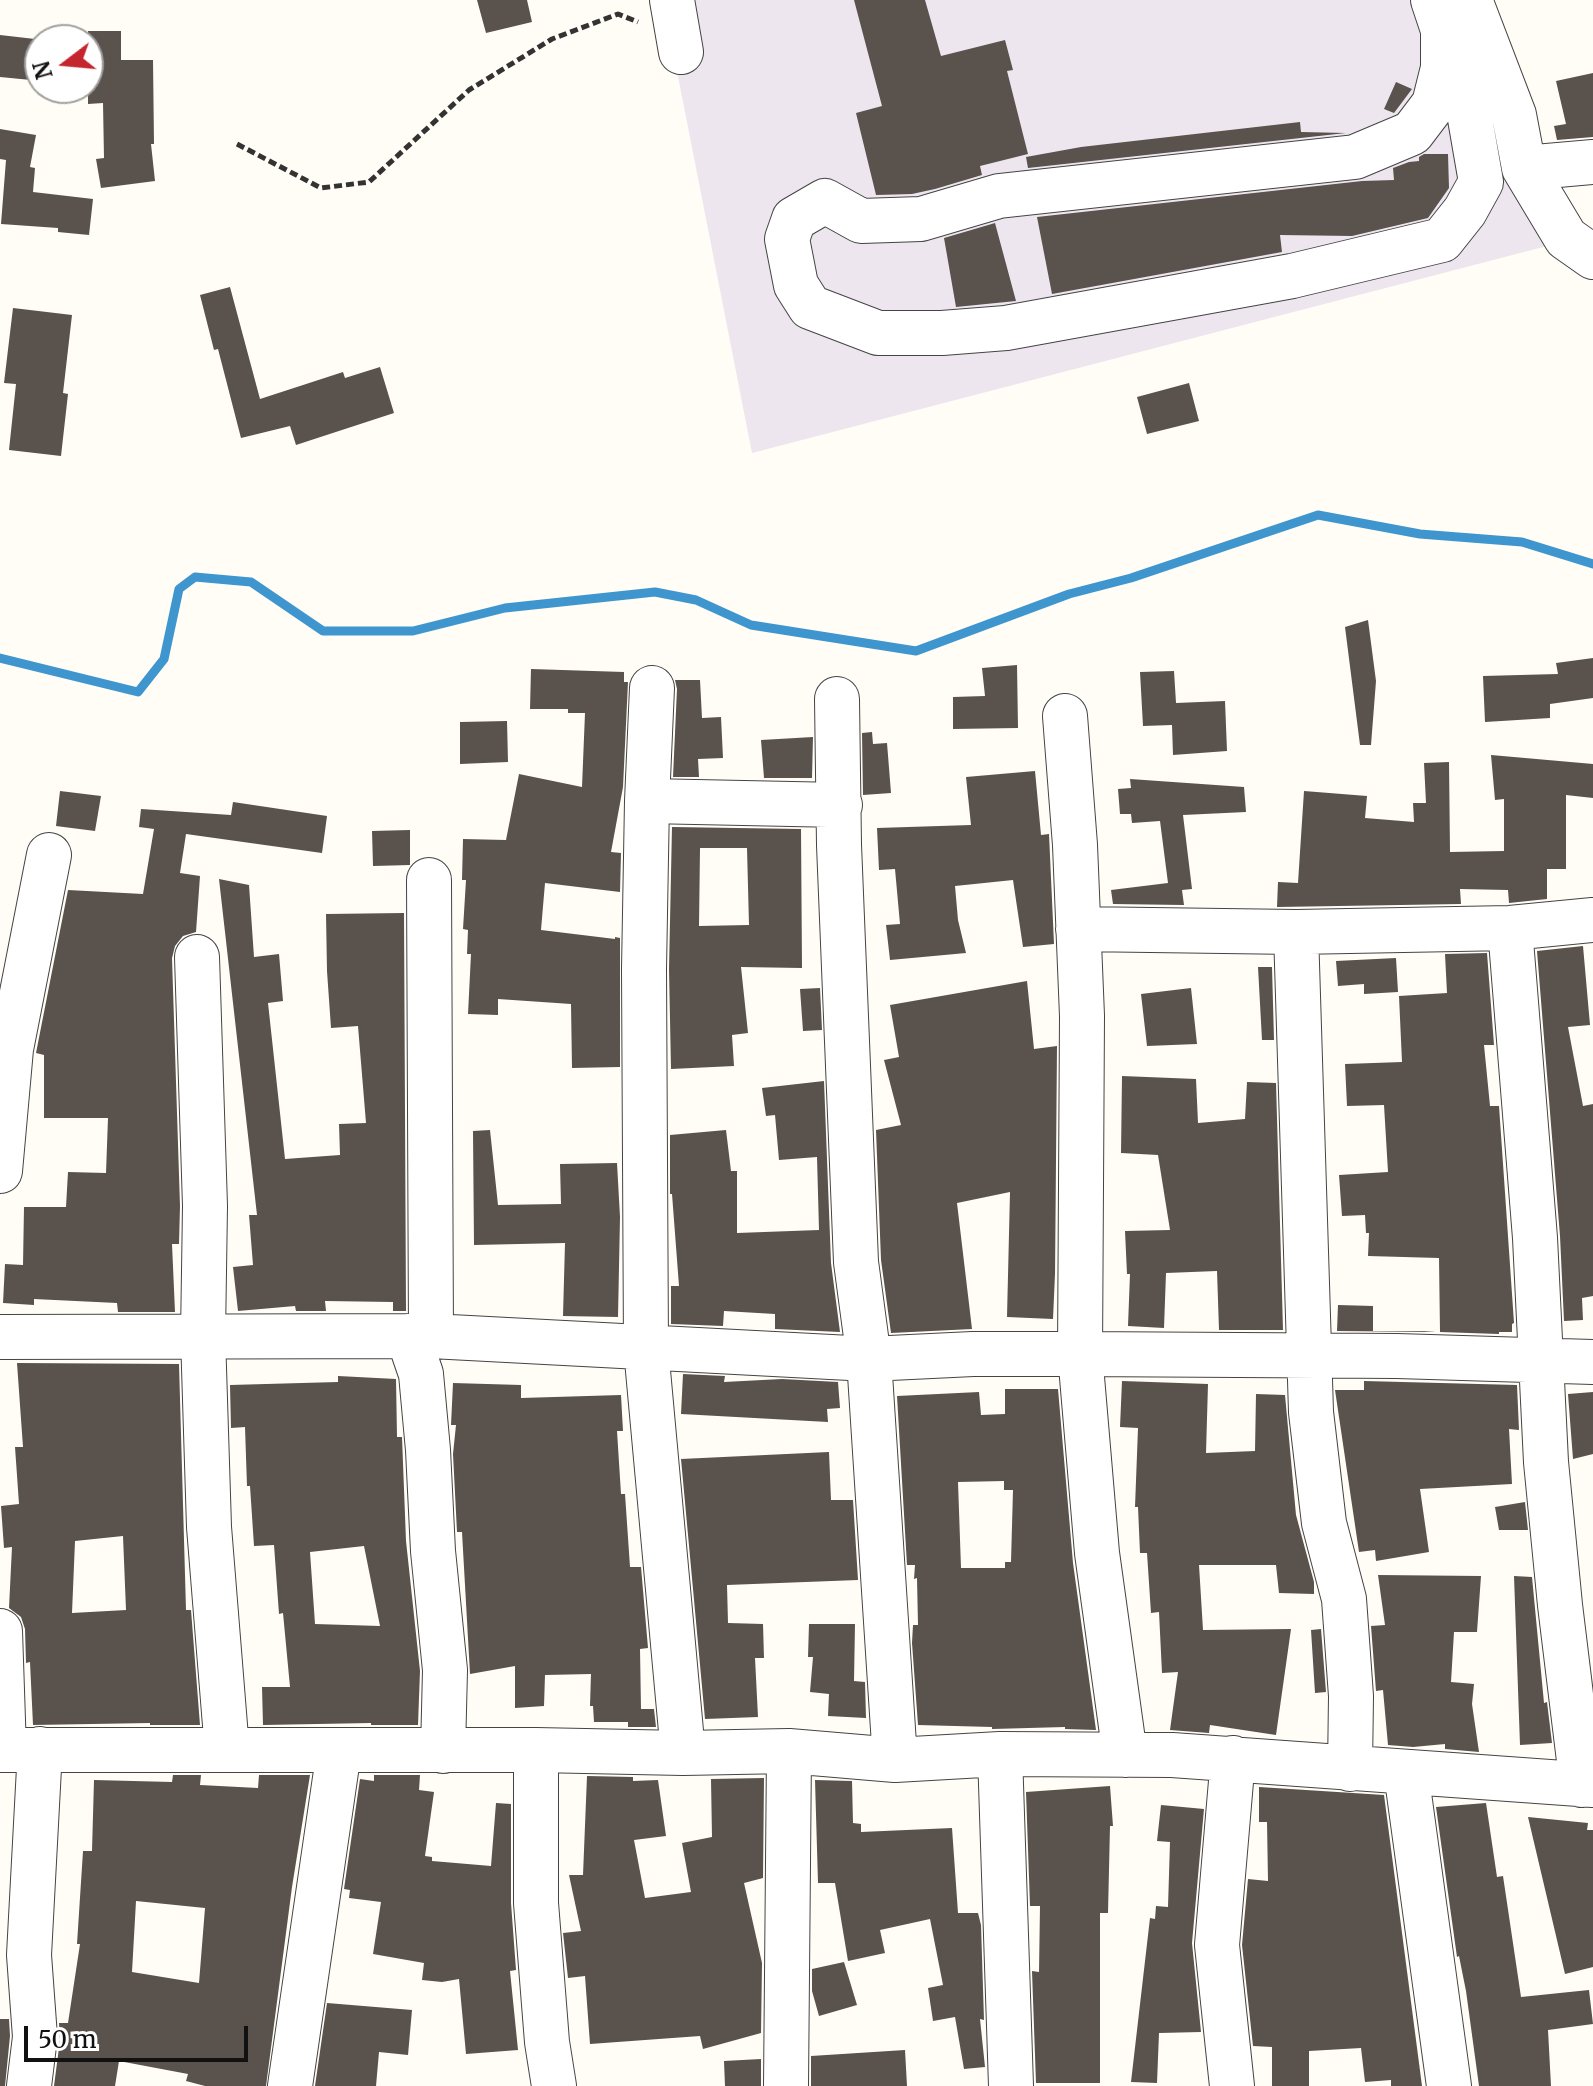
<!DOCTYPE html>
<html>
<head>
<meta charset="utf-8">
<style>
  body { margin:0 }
  #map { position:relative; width:1593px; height:2086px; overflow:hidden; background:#fffdf5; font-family:Merriweather,serif }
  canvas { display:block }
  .north { position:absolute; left:24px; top:24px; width:80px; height:80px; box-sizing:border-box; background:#fff; border:2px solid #a0a0a0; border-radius:50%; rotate:254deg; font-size:22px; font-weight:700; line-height:32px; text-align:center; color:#111 }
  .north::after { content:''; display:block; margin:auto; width:28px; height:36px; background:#c4262e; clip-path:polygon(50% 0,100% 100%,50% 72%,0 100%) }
  .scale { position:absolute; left:24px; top:2026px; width:224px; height:36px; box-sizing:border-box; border:4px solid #111; border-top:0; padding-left:10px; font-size:24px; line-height:28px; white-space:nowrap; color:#111; -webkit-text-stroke:6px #fff; paint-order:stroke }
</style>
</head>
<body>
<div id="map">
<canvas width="1593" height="2086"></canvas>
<div class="north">N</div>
<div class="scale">50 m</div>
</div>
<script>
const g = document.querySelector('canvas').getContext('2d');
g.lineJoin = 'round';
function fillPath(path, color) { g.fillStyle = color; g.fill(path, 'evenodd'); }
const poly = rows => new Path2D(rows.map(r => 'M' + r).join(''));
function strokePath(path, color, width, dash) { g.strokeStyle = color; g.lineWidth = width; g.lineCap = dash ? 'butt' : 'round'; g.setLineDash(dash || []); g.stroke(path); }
fillPath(poly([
  [663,0,1460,0,1547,246,752,453]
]), '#eee6ef');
strokePath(poly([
  [0,658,138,692,164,659,179,589,195,577,251,582,323,631,413,631,505,608,655,592,696,600,751,625,916,651,1069,594,1131,578,1318,515,1420,534,1522,542,1593,564]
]), '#3f96cf', 9);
fillPath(poly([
  [477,0,527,0,532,22,486,33],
  [854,0,925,0,941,56,1005,40,1013,70,1007,71,1028,154,980,166,982,175,935,189,912,194,876,195,856,113,882,106],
  [88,31,121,31,121,60,153,60,154,144,151,144,155,181,101,188,96,159,104,158,103,103,88,104],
  [0,35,35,39,31,80,0,77],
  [1593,73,1593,137,1557,140,1554,126,1566,124,1556,81],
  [1396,82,1412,89,1394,113,1384,109],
  [1300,122,1301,132,1346,133,1028,168,1026,157,1081,147],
  [0,129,36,135,30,167,35,168,33,192,93,199,89,235,58,232,58,228,1,224,6,160,0,159],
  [1424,154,1448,154,1449,188,1428,218,1352,236,1280,235,1282,252,1052,294,1037,217,1362,181,1394,180,1393,168,1409,162,1419,161,1419,157],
  [995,223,1016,301,956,307,944,238],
  [230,287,260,399,343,372,345,378,380,367,394,413,296,445,290,426,241,438,218,349,214,350,200,295],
  [13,308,72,315,63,393,68,394,61,456,9,450,16,384,4,383],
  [1189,383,1199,421,1147,434,1137,397],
  [1368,620,1376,681,1371,745,1360,745,1345,627],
  [1593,658,1593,698,1550,704,1550,718,1485,722,1483,676,1558,674,1556,663],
  [1017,665,1018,728,953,729,953,697,985,696,982,668],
  [531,669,624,672,624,682,628,682,623,787,611,852,621,853,620,892,545,883,541,930,615,939,615,937,620,938,620,1067,572,1068,571,1004,498,999,498,1015,468,1014,471,954,467,954,468,930,463,929,466,880,462,880,463,839,506,840,519,774,582,787,585,713,568,713,568,709,530,709],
  [1174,671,1176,703,1225,701,1227,751,1173,755,1172,725,1143,726,1140,672],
  [675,680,700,680,702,718,721,717,723,758,698,759,699,777,673,777,677,689],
  [507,721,508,762,460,764,460,722],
  [872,732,873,744,887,743,891,793,863,795,862,733],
  [813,737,812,778,764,778,761,740],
  [1491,755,1593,764,1593,798,1566,795,1566,869,1547,869,1547,899,1509,903,1508,890,1460,889,1461,904,1277,907,1278,882,1298,883,1304,791,1367,796,1365,818,1414,822,1413,803,1426,803,1424,763,1449,762,1450,852,1504,851,1504,799,1495,800],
  [1035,771,1041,835,1049,834,1054,944,1023,947,1013,880,955,886,958,920,966,953,890,960,886,925,900,924,895,869,879,870,877,828,971,825,966,777],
  [1130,779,1244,787,1246,812,1183,815,1192,889,1182,890,1184,905,1113,904,1111,890,1168,883,1160,821,1132,823,1131,814,1120,814,1118,789,1131,788],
  [60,791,101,796,95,831,56,826],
  [233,802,327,816,322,853,186,834,180,873,200,876,196,932,183,936,175,946,172,958,180,1206,179,1244,172,1244,175,1312,118,1312,117,1303,34,1299,34,1305,3,1303,5,1264,23,1265,24,1207,66,1207,68,1172,106,1173,108,1118,44,1118,44,1055,36,1053,68,890,143,894,154,829,139,827,141,809,231,815],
  [672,827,801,829,802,968,741,967,748,1033,732,1035,734,1066,671,1069,669,969],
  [700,848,747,848,749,925,699,926],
  [410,830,410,865,373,866,372,831],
  [219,879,249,885,254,957,279,954,283,1001,268,1003,285,1159,340,1155,339,1124,366,1123,358,1026,331,1028,327,971,326,914,404,913,406,1311,393,1311,393,1302,325,1301,326,1311,296,1311,295,1306,238,1311,233,1267,253,1265,249,1215,257,1215],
  [1583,946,1590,1025,1568,1027,1583,1106,1593,1104,1593,1296,1582,1298,1583,1320,1564,1321,1560,1236,1537,951],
  [1487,953,1494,1045,1484,1045,1490,1106,1499,1106,1514,1323,1512,1324,1512,1332,1499,1332,1499,1334,1440,1332,1439,1258,1368,1256,1369,1233,1366,1233,1365,1215,1342,1216,1339,1175,1388,1172,1384,1105,1347,1106,1345,1064,1402,1062,1399,996,1447,993,1445,954],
  [1396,958,1398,992,1364,994,1364,984,1338,986,1336,961],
  [1258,967,1272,967,1274,1040,1262,1040],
  [1027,981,1034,1049,1057,1046,1055,1274,1053,1319,1007,1317,1010,1192,957,1203,972,1329,891,1333,881,1260,876,1130,901,1125,884,1060,899,1057,890,1005],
  [820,988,822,1030,803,1031,800,989],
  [1191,988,1197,1044,1147,1046,1141,994],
  [1122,1076,1196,1079,1198,1123,1245,1119,1247,1082,1276,1083,1283,1330,1219,1330,1217,1271,1166,1273,1164,1328,1128,1326,1130,1274,1127,1274,1125,1231,1170,1230,1158,1155,1121,1153],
  [824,1081,831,1263,840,1332,775,1329,775,1314,724,1311,723,1326,671,1324,671,1286,679,1286,672,1194,670,1194,670,1135,726,1130,731,1171,737,1171,737,1233,819,1230,817,1157,779,1160,775,1115,766,1116,762,1088],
  [490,1130,498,1205,561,1204,560,1164,617,1163,620,1217,618,1317,563,1316,565,1243,474,1245,473,1131],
  [1338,1305,1373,1306,1373,1331,1424,1331,1436,1332,1337,1331],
  [17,1363,179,1364,186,1610,191,1610,200,1725,150,1725,150,1723,33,1725,30,1662,26,1663,25,1629,21,1617,9,1608,12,1547,4,1548,1,1506,19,1504,15,1447,23,1447],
  [123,1536,126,1610,72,1613,75,1541],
  [683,1374,725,1376,724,1382,782,1379,838,1382,840,1408,827,1409,828,1422,681,1414],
  [338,1376,396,1379,397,1437,402,1437,406,1541,420,1671,418,1725,371,1725,371,1723,263,1725,262,1687,290,1687,283,1613,279,1614,274,1545,254,1546,250,1486,247,1486,245,1427,231,1428,230,1385,338,1382],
  [364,1546,380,1626,315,1624,310,1552],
  [1122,1381,1208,1384,1206,1453,1255,1451,1256,1394,1285,1395,1296,1515,1314,1582,1314,1594,1279,1593,1276,1565,1199,1565,1203,1630,1291,1629,1276,1735,1210,1725,1209,1733,1170,1730,1178,1672,1162,1673,1159,1612,1151,1613,1147,1553,1140,1553,1138,1507,1135,1507,1138,1428,1120,1427],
  [1364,1381,1517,1385,1519,1430,1509,1429,1512,1484,1420,1489,1429,1552,1376,1561,1375,1550,1359,1552,1335,1390,1364,1390],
  [453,1383,521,1385,521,1398,621,1395,623,1431,617,1431,621,1494,625,1494,630,1567,641,1567,648,1648,640,1649,641,1709,654,1709,656,1727,628,1727,628,1722,594,1722,593,1706,590,1706,591,1674,545,1675,544,1706,515,1708,515,1666,470,1674,462,1532,457,1532,453,1454,456,1425,451,1425],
  [1005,1389,1058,1389,1073,1563,1096,1730,1065,1729,1065,1727,992,1729,992,1727,918,1725,912,1643,913,1625,918,1625,917,1578,914,1579,915,1565,907,1565,897,1396,979,1392,981,1415,1005,1414],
  [1004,1481,1004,1490,1013,1490,1011,1562,1005,1562,1005,1568,961,1568,958,1482],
  [1593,1392,1593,1454,1573,1459,1568,1394],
  [829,1452,831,1500,853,1500,858,1580,727,1585,728,1623,763,1624,764,1658,755,1658,758,1717,705,1719,681,1459],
  [1525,1502,1528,1530,1499,1530,1495,1507],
  [1378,1575,1481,1576,1477,1632,1454,1632,1451,1682,1474,1684,1472,1704,1479,1752,1445,1749,1445,1744,1413,1747,1388,1745,1383,1690,1376,1691,1371,1626,1385,1625],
  [1514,1576,1532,1577,1544,1703,1547,1702,1552,1743,1520,1745],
  [809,1624,855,1624,854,1681,865,1682,866,1718,828,1716,829,1694,810,1692,813,1657,808,1657],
  [1321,1629,1326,1692,1315,1693,1311,1630],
  [173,1775,201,1775,200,1785,258,1788,259,1775,310,1775,292,1887,266,2086,205,2086,186,2081,188,2074,119,2061,115,2086,54,2086,60,2040,59,2023,68,2023,80,1944,77,1944,83,1851,92,1851,94,1780,172,1782],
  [136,1901,205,1908,199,1983,132,1972],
  [374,1775,420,1775,419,1790,434,1792,425,1856,432,1857,432,1861,491,1866,496,1803,511,1804,511,1903,516,1970,510,1971,518,2050,466,2054,459,1979,442,1982,422,1980,424,1963,373,1954,381,1902,349,1898,350,1890,344,1889,360,1779,374,1781],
  [587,1776,633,1777,633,1781,658,1780,666,1836,634,1840,645,1898,691,1892,682,1843,712,1837,711,1779,764,1778,763,1878,744,1883,762,1963,761,2033,703,2049,700,2036,590,2044,585,1976,568,1978,563,1933,581,1931,569,1875,583,1875],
  [815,1780,852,1781,853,1823,861,1824,861,1832,952,1828,958,1913,978,1913,981,1925,984,2020,980,2019,985,2067,964,2069,955,2017,933,2021,928,1988,943,1985,930,1919,880,1930,885,1953,848,1961,835,1883,818,1883],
  [1110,1786,1113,1826,1110,1826,1108,1913,1100,1913,1100,2083,1036,2083,1032,1971,1039,1972,1040,1906,1030,1906,1026,1792],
  [1259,1787,1384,1795,1422,2086,1391,2086,1391,2080,1365,2082,1361,2048,1309,2051,1309,2086,1272,2086,1272,2047,1253,2046,1242,1945,1248,1879,1268,1881,1267,1822,1259,1822],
  [1486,1803,1497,1877,1503,1876,1521,1997,1589,1990,1593,2024,1548,2030,1551,2086,1479,2086,1466,1991,1459,1956,1457,1957,1436,1807],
  [1161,1805,1204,1809,1192,1943,1201,2032,1159,2033,1157,2083,1131,2082,1150,1918,1155,1919,1156,1906,1168,1907,1170,1842,1157,1841],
  [1528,1817,1588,1823,1587,1830,1593,1830,1593,1967,1565,1974],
  [844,1962,857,2005,819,2016,812,1991,812,1969],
  [327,2003,412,2010,408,2055,379,2052,376,2086,315,2086],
  [0,2019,9,2019,10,2036,5,2086,0,2086],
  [905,2050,907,2086,811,2086,811,2056],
  [761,2059,761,2086,725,2086,724,2061]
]), '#5a524d');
const minor = poly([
  [672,0,681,52],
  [1433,0,1443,30,1443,68,1434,104,1412,133,1355,157,999,196,921,219,861,221,825,201,794,219,787,239,796,285,810,307,878,333,942,333,1006,328,1292,276,1442,240,1465,211,1481,182,1468,107,1443,30],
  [1470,0,1514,115,1524,168,1566,238,1593,257],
  [1524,168,1593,162],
  [652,688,647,801,644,969,646,1349,683,1753],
  [837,699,839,845,856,1262,869,1359,895,1760],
  [1065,716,1075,845,1082,1016,1080,1354,1097,1553,1125,1755],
  [647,801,840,805],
  [429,880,431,1336],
  [1510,928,1535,1238,1546,1462,1560,1605,1582,1785],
  [1078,929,1296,932,1510,928,1593,920],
  [1296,932,1311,1412,1324,1523,1344,1599,1351,1696,1350,1769],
  [197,957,205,1206,203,1336,209,1527,227,1750],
  [0,1171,11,1049,49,855],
  [408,1336,421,1374,428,1450,433,1551,445,1670,443,1751],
  [0,1337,431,1336,869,1359,973,1354,1080,1354,1397,1356,1593,1362],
  [0,1631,4,1750],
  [0,1750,536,1750,683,1753,789,1751,895,1760,1000,1754,1172,1755,1593,1785],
  [536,1750,536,1903,547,2042,554,2086],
  [1000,1754,1011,2086],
  [1406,1772,1449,2086],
  [29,2086,35,2037,29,1955,40,1749],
  [290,2086,339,1751],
  [786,2086,789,1751],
  [1232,2086,1217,1945,1233,1758]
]);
strokePath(minor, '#444', 46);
strokePath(poly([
  [237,144,321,188,369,182,469,90,552,39,618,14,638,22]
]), '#333', 5, [8, 4]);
strokePath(minor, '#fff', 44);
</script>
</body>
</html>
